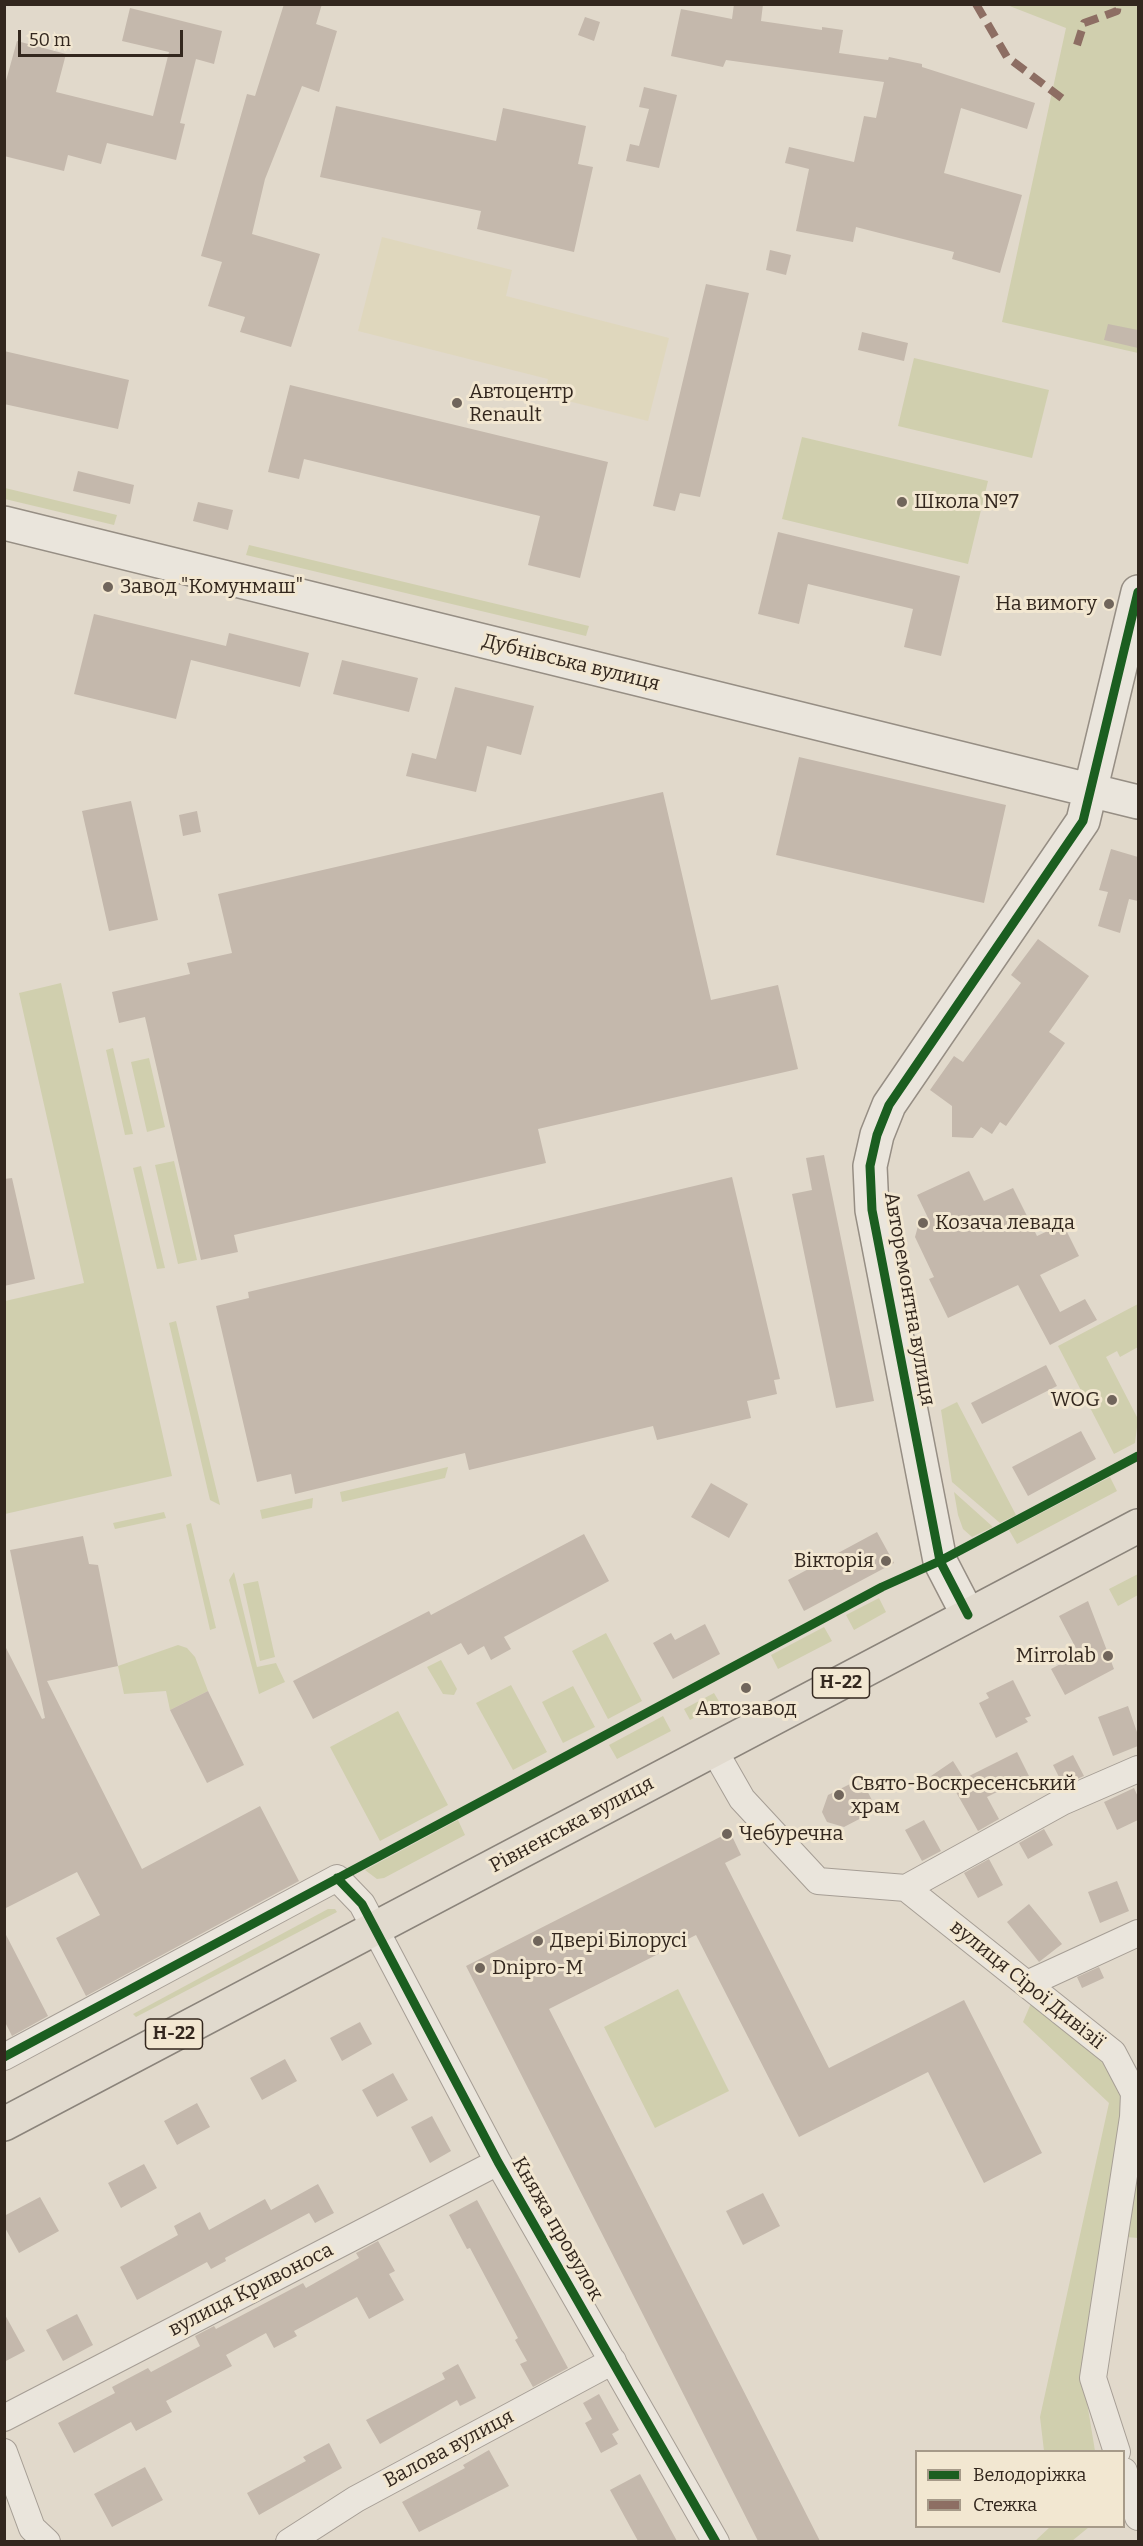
<!DOCTYPE html>
<html>
<head>
<meta charset="utf-8">
<style>
  body { margin:0 }
  #map { position:relative; width:1143px; height:2546px; overflow:hidden; background:#e1d9cb; font-family:Bitter,serif }
  canvas { display:block }
  .frame { position:absolute; inset:0; border:6px solid #33271e; pointer-events:none }
  .legend { position:absolute; left:915px; top:2450px; width:210px; height:78px; box-sizing:border-box; background:#f2e7d1; border:2px solid #a69a89; margin:0; padding:8px 10px; list-style:none; font-size:18px; color:#33271e }
  .legend li { display:flex; align-items:center; gap:12px; height:30px }
  .legend b { width:30px; border:2px solid #a69a89 }
  .scale { position:absolute; left:18px; top:30px; width:165px; height:27px; box-sizing:border-box; border:3px solid #33271e; border-top:0; padding-left:8px; font-size:18px; line-height:21px; white-space:nowrap; color:#33271e; -webkit-text-stroke:4px #f2e7d1; paint-order:stroke }
</style>
</head>
<body>
<div id="map">
<canvas width="1143" height="2546"></canvas>
<div class="frame"></div>
<ul class="legend">
<li><b style="height:8px;background:#1b5e20"></b>Велодоріжка</li>
<li><b style="height:8px;background:#8d6e63"></b>Стежка</li>
</ul>
<div class="scale">50 m</div>
</div>
<script>
const g = document.querySelector('canvas').getContext('2d');
g.lineJoin = 'round';
function fillPath(path, color) { g.fillStyle = color; g.fill(path, 'evenodd'); }
const poly = rows => new Path2D(rows.map(r => 'M' + r).join(''));
function strokePath(path, color, width, dash) { g.strokeStyle = color; g.lineWidth = width; g.lineCap = dash ? 'butt' : 'round'; g.setLineDash(dash || []); g.stroke(path); }
function label(font, color, halo, rows, align = 'center') {
  g.font = font + ' Bitter,serif'; g.lineWidth = 6; g.setLineDash([]); g.textBaseline = 'middle'; g.strokeStyle = halo; g.fillStyle = color; for (const [text, x, y, turn = 0] of rows) {
    g.save(); g.translate(x, y); g.rotate((+turn || 0) * Math.PI / 180); g.textAlign = isNaN(turn) ? turn : align; if (halo) g.strokeText(text, 0, 0); g.fillText(text, 0, 0); g.restore();
  }
}
fillPath(poly([
  [382,237,512,270,506,296,669,338,648,421,544,395,548,379,358,331]
]), '#dfd7bd');
fillPath(poly([
  [1007,5,1138,5,1138,353,1002,322,1066,28],
  [914,358,1049,390,1032,458,898,426],
  [802,437,988,481,968,564,782,519],
  [5,488,117,515,114,525,5,499],
  [249,545,589,626,586,636,246,555],
  [61,983,172,1476,5,1514,5,1301,84,1283,19,993],
  [113,1048,133,1134,125,1135,106,1050],
  [149,1058,165,1127,147,1132,131,1062],
  [174,1161,197,1260,178,1264,155,1165],
  [141,1166,165,1268,157,1269,133,1168],
  [1138,1304,1138,1347,1120,1357,1117,1351,1106,1357,1138,1419,1135,1443,1114,1454,1058,1346],
  [176,1321,220,1505,210,1500,169,1323],
  [957,1402,1016,1515,1000,1523,952,1482,941,1410],
  [448,1467,445,1478,342,1502,340,1492],
  [1110,1477,1117,1491,1017,1544,1009,1530],
  [954,1492,993,1527,972,1537,963,1529,958,1515],
  [313,1498,312,1508,262,1519,260,1510],
  [164,1512,166,1518,115,1529,113,1523],
  [191,1523,216,1628,210,1630,186,1525],
  [234,1572,257,1667,276,1663,285,1682,259,1694,229,1580],
  [1138,1574,1138,1595,1118,1606,1109,1589],
  [258,1581,275,1657,260,1661,243,1584],
  [879,1598,886,1612,854,1630,846,1615],
  [824,1627,832,1641,778,1669,771,1655],
  [606,1633,642,1701,608,1719,572,1651],
  [178,1645,187,1648,195,1657,208,1691,170,1710,166,1691,124,1694,118,1666],
  [441,1660,457,1689,454,1695,443,1694,427,1667],
  [511,1685,547,1752,513,1770,476,1703],
  [573,1686,595,1727,563,1743,542,1702],
  [714,1693,720,1703,690,1720,684,1709],
  [398,1711,448,1805,380,1841,330,1747],
  [663,1716,671,1731,617,1759,609,1745],
  [458,1820,465,1835,384,1878,377,1879,365,1870],
  [328,1909,335,1909,337,1912,136,2017,133,2014],
  [678,1989,729,2091,655,2128,604,2027],
  [1032,2001,1105,2060,1124,2095,1083,2378,1095,2451,1044,2451,1040,2417,1109,2103,1023,2022],
  [1138,2156,1138,2238,1126,2237],
  [1050,2527,1050,2526,1089,2527,1072,2541,1035,2541]
]), '#d0cfae');
fillPath(poly([
  [284,4,322,4,316,24,337,31,319,92,302,86,265,179,252,234,320,254,291,347,240,332,245,317,208,306,222,262,201,256,247,94,255,96],
  [734,4,763,4,761,21,822,30,822,27,843,30,839,53,888,60,889,57,922,64,922,67,1035,103,1027,129,961,108,944,173,1022,195,1000,273,952,259,954,252,856,227,853,242,796,231,809,169,785,163,789,147,854,162,864,116,876,118,884,82,726,60,723,67,671,56,681,9,732,19],
  [130,8,222,31,214,64,196,59,180,123,185,124,176,160,107,143,101,164,68,155,64,171,4,156,4,88,17,41,66,54,56,92,153,116,169,52,122,41],
  [585,17,600,22,594,41,578,35],
  [644,87,677,95,659,168,626,161,630,144,639,146,649,109,639,107],
  [336,106,496,141,503,108,586,126,578,164,593,167,574,252,477,229,481,211,320,177],
  [770,250,791,255,786,275,766,270],
  [706,284,749,293,700,497,680,493,675,511,653,506],
  [1108,324,1138,330,1138,348,1104,340],
  [862,332,908,343,904,361,858,350],
  [4,351,129,380,118,429,4,404],
  [290,385,608,462,580,578,528,565,540,516,304,459,299,479,268,472],
  [78,471,134,485,130,504,73,491],
  [198,502,233,510,228,530,193,521],
  [778,532,960,576,941,656,904,647,913,609,808,584,799,624,758,614],
  [94,614,226,646,229,633,309,653,300,687,191,660,176,719,74,694],
  [342,660,418,678,409,712,333,694],
  [455,687,534,706,521,755,487,746,476,792,406,776,412,753,436,759],
  [799,757,1006,805,984,903,776,855],
  [663,792,711,1000,778,985,798,1069,538,1129,546,1163,234,1235,238,1252,201,1260,145,1017,119,1023,112,992,190,974,187,963,232,953,218,894],
  [131,801,158,920,109,931,82,811],
  [197,811,201,832,183,836,179,815],
  [1111,849,1138,857,1138,901,1129,899,1120,933,1098,926,1108,892,1099,890],
  [1038,939,1089,976,1049,1032,1065,1043,1006,1126,1000,1122,992,1134,981,1127,973,1138,952,1137,952,1106,930,1090,954,1056,963,1062,1021,983,1011,975],
  [824,1155,874,1401,836,1408,792,1194,812,1190,806,1158],
  [969,1171,984,1201,1013,1188,1037,1236,1063,1224,1079,1256,1040,1275,1060,1312,1085,1299,1097,1320,1050,1345,1018,1285,948,1318,929,1279,934,1277,915,1237,918,1226,929,1220,917,1195],
  [732,1177,780,1379,774,1380,777,1394,747,1401,751,1418,657,1440,653,1426,469,1470,465,1453,295,1494,291,1474,257,1482,216,1306,249,1298,248,1292],
  [12,1178,35,1279,4,1286,4,1179],
  [1046,1365,1057,1386,982,1424,971,1403],
  [1081,1431,1096,1459,1028,1496,1012,1467],
  [711,1483,748,1504,729,1538,691,1517],
  [877,1532,894,1563,804,1611,788,1580],
  [584,1534,609,1581,504,1637,511,1649,491,1660,484,1646,468,1655,461,1643,313,1719,293,1681,429,1611,431,1615],
  [83,1536,89,1564,98,1565,118,1666,47,1681,142,1869,260,1806,299,1881,86,1996,56,1938,100,1915,77,1872,4,1909,4,1644,42,1719,45,1718,10,1550],
  [1088,1601,1114,1669,1065,1695,1051,1669,1079,1654,1059,1616],
  [705,1624,720,1654,673,1679,653,1643,671,1633,675,1640],
  [1013,1680,1031,1716,1025,1718,1028,1722,996,1738,979,1703,989,1698,986,1693],
  [208,1691,244,1765,207,1783,170,1710],
  [1128,1706,1138,1735,1138,1746,1113,1756,1098,1717],
  [1017,1752,1029,1776,987,1797,999,1819,978,1831,952,1785,942,1792,931,1776,953,1761,963,1777,953,1784],
  [1073,1755,1084,1776,1063,1785,1053,1765],
  [852,1783,855,1787,863,1783,873,1802,865,1806,869,1814,844,1827,827,1822,822,1812,828,1795],
  [1134,1788,1138,1797,1138,1820,1117,1830,1104,1802],
  [924,1820,941,1851,922,1861,905,1830],
  [1044,1829,1053,1845,1028,1859,1019,1843],
  [730,1832,741,1855,725,1863,829,2068,964,2000,1042,2153,984,2183,928,2072,799,2137,696,1935,549,2009,820,2541,758,2541,466,1966],
  [989,1859,1003,1885,978,1898,964,1873],
  [1117,1881,1129,1911,1100,1923,1088,1892],
  [1029,1904,1062,1944,1039,1962,1007,1922],
  [4,1931,48,2016,12,2036,4,2020],
  [1099,1967,1104,1978,1082,1988,1077,1977],
  [360,2022,372,2044,342,2061,330,2038],
  [285,2059,297,2081,262,2100,250,2078],
  [393,2073,408,2100,377,2117,362,2090],
  [197,2103,210,2127,177,2145,164,2121],
  [432,2116,451,2151,430,2163,411,2127],
  [144,2164,157,2188,121,2208,108,2183],
  [318,2184,334,2213,315,2223,309,2213,225,2258,226,2261,211,2269,207,2262,137,2300,120,2267,178,2235,174,2226,200,2212,209,2230,265,2199,271,2210],
  [763,2193,780,2226,743,2245,726,2211],
  [40,2197,59,2231,19,2253,4,2226,4,2216],
  [477,2200,568,2368,533,2387,520,2364,527,2361,515,2340,518,2338,470,2248,467,2249,449,2215],
  [378,2241,395,2271,389,2274,404,2300,369,2319,357,2297,294,2331,297,2336,274,2348,266,2333,226,2355,232,2366,166,2401,172,2412,136,2431,131,2422,74,2453,58,2423,115,2393,112,2387,148,2368,151,2372,200,2346,195,2336,214,2326,216,2329,303,2283,306,2288,359,2258,356,2253],
  [4,2313,25,2351,4,2362],
  [77,2314,93,2345,63,2361,46,2330],
  [458,2364,476,2398,460,2406,457,2400,380,2444,366,2420,445,2379,442,2373],
  [599,2394,619,2430,612,2434,618,2444,601,2453,585,2423,592,2419,583,2403],
  [329,2443,342,2468,259,2515,247,2493,306,2461,303,2457],
  [489,2450,509,2486,419,2532,402,2502,465,2468,463,2465],
  [145,2467,163,2500,112,2527,94,2494],
  [640,2474,677,2541,638,2541,610,2490]
]), '#c4b8ac');
const street = poly([
  [714,1750,742,1799,818,1881,906,1888,1113,2053,1134,2093,1133,2117,1093,2378,1117,2452],
  [906,1888,1062,1802,1138,1769],
  [1027,1984,1138,1933],
  [4,2057,337,1878,362,1904,498,2162,716,2542],
  [4,2418,498,2162],
  [4,2452,32,2528,47,2542],
  [1124,2471,1138,2517],
  [289,2542,356,2499,613,2361]
]);
const secondary = poly([
  [4,523,1138,802],
  [968,1615,940,1561,872,1210,870,1166,877,1135,889,1105,1083,821,1138,592]
]);
const primary = poly([
  [4,2124,1138,1526]
]);
strokePath(street, '#a69e95', 28);
strokePath(secondary, '#968e84', 36);
strokePath(primary, '#8b847b', 36);
strokePath(street, '#eae5dc', 26);
strokePath(secondary, '#eae5dc', 33);
strokePath(primary, '#e1dace', 33);
strokePath(poly([
  [976,4,1007,57,1063,99],
  [1077,45,1084,23,1117,11,1118,4]
]), '#8d6e63', 8, [15, 8]);
strokePath(poly([
  [968,1615,940,1561,872,1210,870,1166,877,1135,889,1105,1083,821,1138,592],
  [337,1878,362,1904,498,2162,716,2542],
  [4,2057,882,1587,940,1561,1138,1456]
]), '#1b5e20', 9);
for (const [x, y, r, color] of [
  [457,403,6,"#70655b"],
  [902,502,6,"#70655b"],
  [108,587,6,"#70655b"],
  [1109,604,6,"#70655b"],
  [923,1223,6,"#70655b"],
  [1112,1400,6,"#70655b"],
  [886,1561,6,"#70655b"],
  [1108,1656,6,"#70655b"],
  [746,1688,6,"#70655b"],
  [839,1795,6,"#70655b"],
  [727,1834,6,"#70655b"],
  [538,1941,6,"#70655b"],
  [480,1968,6,"#70655b"]
]) { const dot = new Path2D(); dot.arc(x, y, r, 0, 2 * Math.PI); g.fillStyle = color; g.fill(dot); strokePath(dot, '#f2e7d1', 2); }
for (const [x, y, w] of [
  [841,1683,57],
  [174,2034,57]
]) { const box = new Path2D(); box.roundRect(x - w / 2, y - 15, w, 30, 4.5); g.fillStyle = '#f2e7d1'; g.fill(box); strokePath(box, '#33271e', 1.5); }
label('bold 18px', '#33271e', null, [
  ["Н-22",841,1683],
  ["Н-22",174,2034]
]);
label('20px', '#33271e', '#f2e7d1', [
  ["Автоцентр",469,392],
  ["Renault",469,415],
  ["Школа №7",914,502],
  ["Завод \"Комунмаш\"",120,587],
  ["На вимогу",1097,604,"right"],
  ["Козача левада",935,1223],
  ["WOG",1100,1400,"right"],
  ["Вікторія",874,1561,"right"],
  ["Mirrolab",1096,1656,"right"],
  ["Автозавод",746,1709,"center"],
  ["Свято-Воскресенський",851,1784],
  ["храм",851,1807],
  ["Чебуречна",739,1834],
  ["Двері Білорусі",550,1941],
  ["Dnipro-M",492,1968]
], 'left');
label('20px', '#33271e', '#f2e7d1', [
  ["Дубнівська вулиця",571,663,14],
  ["Авторемонтна вулиця",909,1299,80],
  ["Рівненська вулиця",572,1825,-28],
  ["вулиця Сірої Дивізії",1027,1985,39],
  ["Княжа провулок",557,2229,60],
  ["вулиця Кривоноса",251,2290,-27],
  ["Валова вулиця",449,2449,-28]
]);
</script>
</body>
</html>
